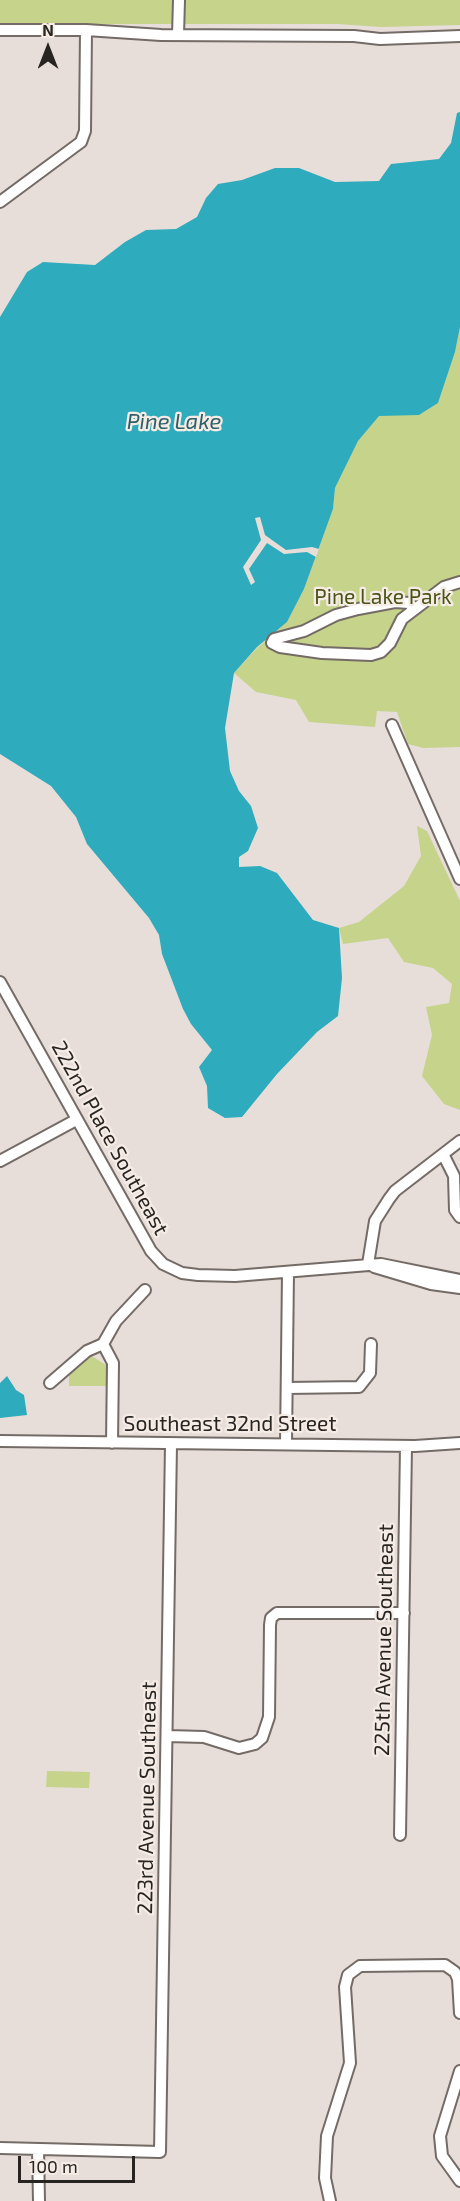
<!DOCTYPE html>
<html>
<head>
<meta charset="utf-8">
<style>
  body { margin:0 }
  #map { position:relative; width:460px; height:2201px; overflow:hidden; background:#e8ded9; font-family:"Exo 2",sans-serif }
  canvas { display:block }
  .north { position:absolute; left:18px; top:18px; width:60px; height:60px; -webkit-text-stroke:4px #f6ece6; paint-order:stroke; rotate:0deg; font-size:16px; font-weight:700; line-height:24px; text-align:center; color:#272422 }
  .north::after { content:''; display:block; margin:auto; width:21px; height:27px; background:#272422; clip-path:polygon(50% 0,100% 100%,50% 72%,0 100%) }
  .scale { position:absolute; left:18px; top:2156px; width:117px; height:27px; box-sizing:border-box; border:3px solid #272422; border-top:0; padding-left:8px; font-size:18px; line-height:21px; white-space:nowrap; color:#272422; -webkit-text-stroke:4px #f6ece6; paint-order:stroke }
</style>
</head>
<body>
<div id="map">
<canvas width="460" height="2201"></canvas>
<div class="north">N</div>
<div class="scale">100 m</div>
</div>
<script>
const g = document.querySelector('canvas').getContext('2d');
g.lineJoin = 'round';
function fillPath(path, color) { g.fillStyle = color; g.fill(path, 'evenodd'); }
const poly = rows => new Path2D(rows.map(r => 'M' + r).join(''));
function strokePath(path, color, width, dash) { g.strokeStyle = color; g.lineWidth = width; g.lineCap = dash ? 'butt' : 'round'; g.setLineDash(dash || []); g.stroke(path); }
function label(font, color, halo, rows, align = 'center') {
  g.font = font + ' "Exo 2",sans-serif'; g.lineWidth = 4.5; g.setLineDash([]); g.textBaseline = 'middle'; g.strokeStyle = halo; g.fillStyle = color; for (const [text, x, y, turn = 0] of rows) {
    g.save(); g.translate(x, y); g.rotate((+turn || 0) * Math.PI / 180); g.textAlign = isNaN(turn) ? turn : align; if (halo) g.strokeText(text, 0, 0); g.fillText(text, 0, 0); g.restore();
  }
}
fillPath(poly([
  [0,0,460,0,460,25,381,27,338,24,0,24],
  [460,327,460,747,423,748,408,744,397,712,377,711,375,727,309,722,296,700,256,692,234,673,257,648,287,622,304,589,333,509,335,488,358,441,379,415,419,415,438,403,455,352],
  [417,826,427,831,460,901,460,1110,444,1104,422,1076,432,1035,426,1007,449,1003,452,984,433,968,404,962,388,938,343,944,339,928,359,922,404,886,421,856],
  [90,1355,106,1365,108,1386,69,1386,69,1374],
  [47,1771,90,1772,89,1788,46,1787]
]), '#c5d38b');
fillPath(poly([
  [460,112,460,327,455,352,438,403,419,415,379,416,358,441,335,488,333,509,304,589,287,622,257,647,234,673,225,728,230,771,239,791,251,806,258,828,248,851,239,857,239,867,260,866,277,873,313,920,339,928,342,978,338,1016,317,1032,277,1074,242,1117,225,1118,208,1108,207,1086,199,1067,212,1050,191,1024,183,1009,162,954,159,935,149,918,87,844,76,817,51,786,0,754,0,317,27,272,43,262,95,265,125,242,146,230,176,229,197,217,206,198,218,184,242,180,275,168,299,168,335,182,379,181,391,164,439,159,451,143,457,113],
  [7,1376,16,1390,24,1395,27,1415,0,1418,0,1383]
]), '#2eabbc');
fillPath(poly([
  [260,517,265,535,286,550,312,547,319,549,316,557,307,552,284,554,267,543,249,569,255,582,251,585,243,567,261,540,255,518]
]), '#e8ded9');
const minor = poly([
  [0,30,86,30,161,35,354,36,380,39,460,36],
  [178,35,179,0],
  [0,202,81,142,85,131,86,30],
  [414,609,409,603,395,602,358,609,336,615,304,631,274,639,272,643,280,647,322,653,371,655,381,652,390,643,402,619,444,587,460,582],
  [392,725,460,879],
  [0,982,151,1251,163,1264,182,1273,198,1275,235,1276,381,1264,460,1280],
  [443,1154,454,1176,455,1210,460,1217],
  [0,1161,76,1120],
  [368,1264,375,1221,389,1199,395,1191,460,1141],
  [374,1267,431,1284,460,1288],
  [103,1344,113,1363,112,1443],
  [50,1383,87,1351,103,1344,116,1321,145,1290],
  [287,1388,359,1387,370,1373,371,1344],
  [0,1441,415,1446,460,1443],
  [286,1443,288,1273],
  [168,1736,204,1737,239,1748,255,1744,262,1738,269,1717,270,1625,271,1618,277,1613,404,1613],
  [400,1835,406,1446],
  [460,2071,440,2136,442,2156,460,2181],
  [0,2148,160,2152,171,1444],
  [38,2149,39,2201],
  [330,2201,325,2178,327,2136,350,2063,345,1987,348,1975,360,1966,445,1965,455,1972,458,1979,460,2013]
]);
strokePath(minor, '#746b66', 14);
strokePath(minor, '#fff', 10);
label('21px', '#4a5317', '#f6ece6', [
  ["Pine Lake Park",383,597]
]);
label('21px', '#272422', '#f6ece6', [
  ["222nd Place Southeast",110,1138,61],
  ["Southeast 32nd Street",230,1424],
  ["225th Avenue Southeast",384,1640,-89],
  ["223rd Avenue Southeast",147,1798,-89]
]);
label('italic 22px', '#2e6068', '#f6ece6', [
  ["Pine Lake",174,422]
]);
</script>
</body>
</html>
